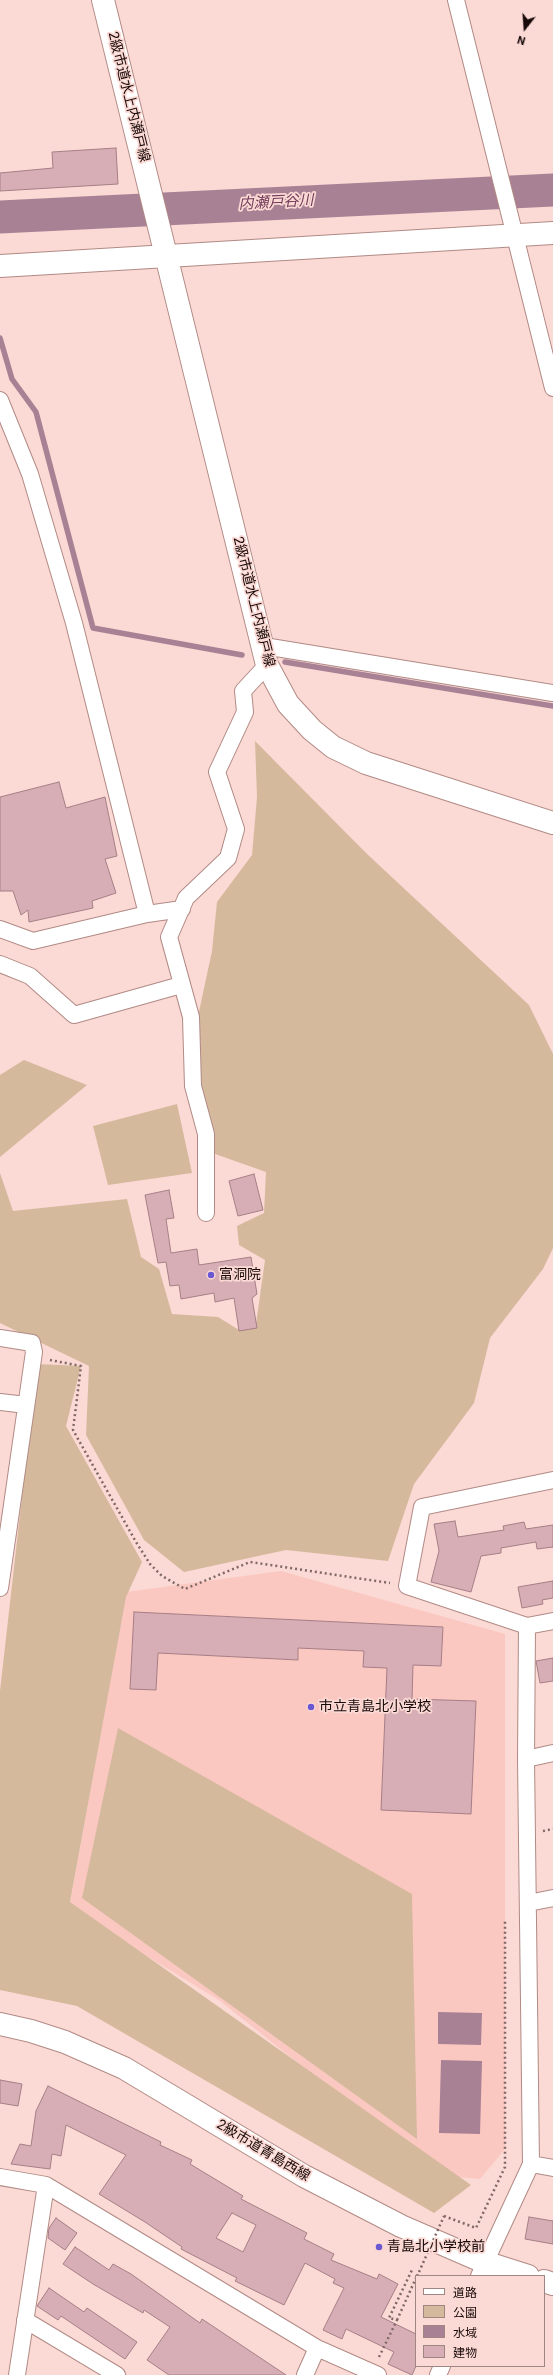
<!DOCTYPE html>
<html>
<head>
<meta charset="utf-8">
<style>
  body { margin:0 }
  #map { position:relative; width:553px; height:2375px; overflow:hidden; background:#fbd9d4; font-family:Roboto,"Noto Sans JP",sans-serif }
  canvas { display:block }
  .legend { position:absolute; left:415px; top:2275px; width:130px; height:92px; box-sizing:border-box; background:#fbd9d4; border:1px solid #a08682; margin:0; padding:5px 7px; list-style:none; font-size:12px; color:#170908 }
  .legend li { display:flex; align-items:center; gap:8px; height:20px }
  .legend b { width:20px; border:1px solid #a08682 }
  .north { position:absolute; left:505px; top:8px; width:40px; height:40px; -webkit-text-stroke:3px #fbd9d4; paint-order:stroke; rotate:197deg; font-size:11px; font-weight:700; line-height:16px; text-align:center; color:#170908 }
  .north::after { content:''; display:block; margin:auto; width:14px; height:18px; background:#170908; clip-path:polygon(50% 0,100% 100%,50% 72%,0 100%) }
</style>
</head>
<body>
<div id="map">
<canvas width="553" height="2375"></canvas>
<ul class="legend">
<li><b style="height:5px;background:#fff"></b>道路</li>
<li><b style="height:11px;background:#d5b99d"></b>公園</li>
<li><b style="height:11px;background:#a88195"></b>水域</li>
<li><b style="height:11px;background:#d7aeb5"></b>建物</li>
</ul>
<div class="north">N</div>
</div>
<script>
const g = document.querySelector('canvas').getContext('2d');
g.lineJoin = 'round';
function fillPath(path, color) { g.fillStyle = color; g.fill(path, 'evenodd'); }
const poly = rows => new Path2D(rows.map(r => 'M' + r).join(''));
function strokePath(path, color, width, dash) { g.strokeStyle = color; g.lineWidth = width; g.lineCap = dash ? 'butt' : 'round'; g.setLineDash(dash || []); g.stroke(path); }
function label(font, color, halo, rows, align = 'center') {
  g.font = font + ' Roboto,"Noto Sans JP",sans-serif'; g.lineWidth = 3.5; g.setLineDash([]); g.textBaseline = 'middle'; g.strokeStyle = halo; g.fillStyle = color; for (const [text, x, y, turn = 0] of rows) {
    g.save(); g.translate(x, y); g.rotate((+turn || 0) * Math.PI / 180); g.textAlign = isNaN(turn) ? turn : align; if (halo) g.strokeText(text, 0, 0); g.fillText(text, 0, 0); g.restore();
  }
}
fillPath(poly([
  [281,1571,505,1634,505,2149,480,2179,438,2175,219,2000,69,1909,126,1592]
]), '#fbc8c1');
fillPath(poly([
  [255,741,366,853,529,1005,553,1054,553,1248,543,1269,490,1338,474,1403,414,1484,388,1561,286,1550,184,1572,144,1540,86,1435,89,1366,0,1323,0,1173,13,1211,127,1199,141,1257,159,1269,172,1314,218,1317,239,1330,256,1324,265,1260,239,1245,237,1226,264,1213,266,1172,201,1149,184,1082,212,951,217,902,252,855,257,797],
  [24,1060,87,1085,0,1157,0,1075],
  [177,1104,192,1173,108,1185,93,1126],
  [37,1364,81,1366,66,1426,142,1562,126,1597,70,1902,471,2185,434,2213,77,2006,0,1990,0,1691],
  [118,1728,412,1894,417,2139,82,1898]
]), '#d5b99d');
fillPath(poly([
  [438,2012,482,2013,481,2045,438,2044],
  [441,2060,482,2061,480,2134,439,2133]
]), '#a88195');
strokePath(poly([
  [0,338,12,379,36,412,93,628,242,655],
  [285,662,553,706]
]), '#a88195', 5.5);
strokePath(poly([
  [0,217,553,190]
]), '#a88195', 33);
const building = poly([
  [116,148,118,184,0,191,0,173,53,168,52,152,116,148],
  [59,782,66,808,105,797,117,856,105,859,116,893,92,901,93,908,29,922,28,910,21,915,13,891,0,891,0,797,59,782],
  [254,1174,263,1210,238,1216,229,1181,254,1174],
  [169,1190,174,1218,166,1219,171,1253,197,1249,199,1265,251,1257,257,1294,252,1298,257,1328,239,1331,234,1298,215,1302,214,1293,181,1299,179,1285,170,1286,166,1262,158,1263,145,1195,169,1190],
  [455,1521,458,1537,504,1530,503,1526,524,1522,526,1529,553,1525,553,1547,537,1549,536,1542,501,1548,501,1553,481,1556,471,1592,431,1582,439,1551,434,1524,455,1521],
  [553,1581,553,1598,542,1600,543,1604,522,1608,518,1587,553,1581],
  [134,1612,443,1627,441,1666,413,1665,412,1699,476,1701,471,1814,381,1810,387,1668,363,1667,364,1651,298,1648,298,1660,158,1653,156,1690,130,1689,134,1612],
  [553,1658,553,1681,540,1683,536,1661,553,1658],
  [0,2080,22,2084,18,2106,0,2103,0,2080],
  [48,2086,161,2142,160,2145,192,2160,190,2164,243,2196,241,2199,307,2233,304,2239,334,2254,331,2260,377,2279,379,2274,398,2284,381,2317,416,2334,416,2366,412,2375,388,2364,394,2352,346,2329,342,2339,323,2330,344,2288,333,2283,335,2279,305,2263,284,2305,235,2281,237,2278,181,2249,182,2247,145,2222,99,2194,126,2155,66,2125,61,2156,52,2154,50,2169,11,2164,20,2144,31,2146,36,2111,48,2086],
  [232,2213,256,2225,243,2252,216,2238,232,2213],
  [529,2217,553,2221,553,2244,525,2239,529,2217],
  [56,2218,77,2233,65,2250,48,2238,49,2228,56,2218],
  [75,2247,109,2270,113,2264,131,2274,200,2323,202,2319,286,2375,169,2375,147,2360,170,2327,144,2310,143,2313,93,2284,63,2264,75,2247],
  [49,2288,84,2312,87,2308,137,2342,125,2359,61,2316,58,2320,37,2306,49,2288]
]);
fillPath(building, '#d7aeb5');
strokePath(building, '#a67f86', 1);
const street = poly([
  [456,0,553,388],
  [0,400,30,474,74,623,147,914],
  [264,646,553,693],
  [0,929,33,941,147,914,182,909],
  [0,964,30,976,74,1015,181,985],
  [206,1213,206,1134,193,1086,191,1017,169,937,186,898,228,858,236,829,217,772,245,712,243,691,267,665],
  [0,1338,32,1343,34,1352,0,1588],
  [0,1402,26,1405],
  [527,1626,553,1621],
  [526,1759,553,1753],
  [528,1903,553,1898],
  [531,2164,553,2168],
  [0,2177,46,2185,317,2348,378,2375],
  [479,2276,531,2164,526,1759,527,1626,407,1586,422,1507,553,1480],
  [25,2320,117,2375],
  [17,2375,46,2185],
  [305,2375,317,2348],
  [438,2375,442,2366]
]);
const secondary = poly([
  [103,0,267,665,288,704,312,730,333,747,366,763,553,823],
  [0,266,553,233],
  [0,2024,31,2031,65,2042,124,2068,304,2176,401,2226,484,2262,528,2276],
  [544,2281,553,2284]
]);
strokePath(street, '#b18a85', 18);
strokePath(secondary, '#b18a85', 24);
strokePath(poly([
  [50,1360,81,1366,73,1430,136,1542,150,1564,162,1576,185,1589,250,1562,390,1583],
  [543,1831,553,1829],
  [444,2216,476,2228,505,2167,505,1919],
  [417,2276,419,2272],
  [397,2320,416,2278],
  [379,2357,397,2320,389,2318,412,2270]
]), '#7f6865', 2.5, [2, 3]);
strokePath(street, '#fff', 16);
strokePath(secondary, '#fff', 22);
strokePath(poly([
  [419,2272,444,2216]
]), '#7f6865', 2.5, [2, 3]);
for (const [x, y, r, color] of [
  [211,1275,4,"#6958d2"],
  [311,1707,4,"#6958d2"],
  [379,2247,4,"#6958d2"]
]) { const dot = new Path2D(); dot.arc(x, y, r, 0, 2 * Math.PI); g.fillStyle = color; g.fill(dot); strokePath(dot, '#fbd9d4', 1.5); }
label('14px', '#170908', '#fbd9d4', [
  ["2級市道水上内瀬戸線",128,97,76],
  ["2級市道水上内瀬戸線",253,602,76],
  ["2級市道青島西線",263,2151,31]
]);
label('14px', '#170908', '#fbd9d4', [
  ["富洞院",219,1275],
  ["市立青島北小学校",319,1707],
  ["青島北小学校前",387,2247]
], 'left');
label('italic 15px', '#703a58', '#fbd9d4', [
  ["内瀬戸谷川",276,203,-3]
]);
</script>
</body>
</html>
